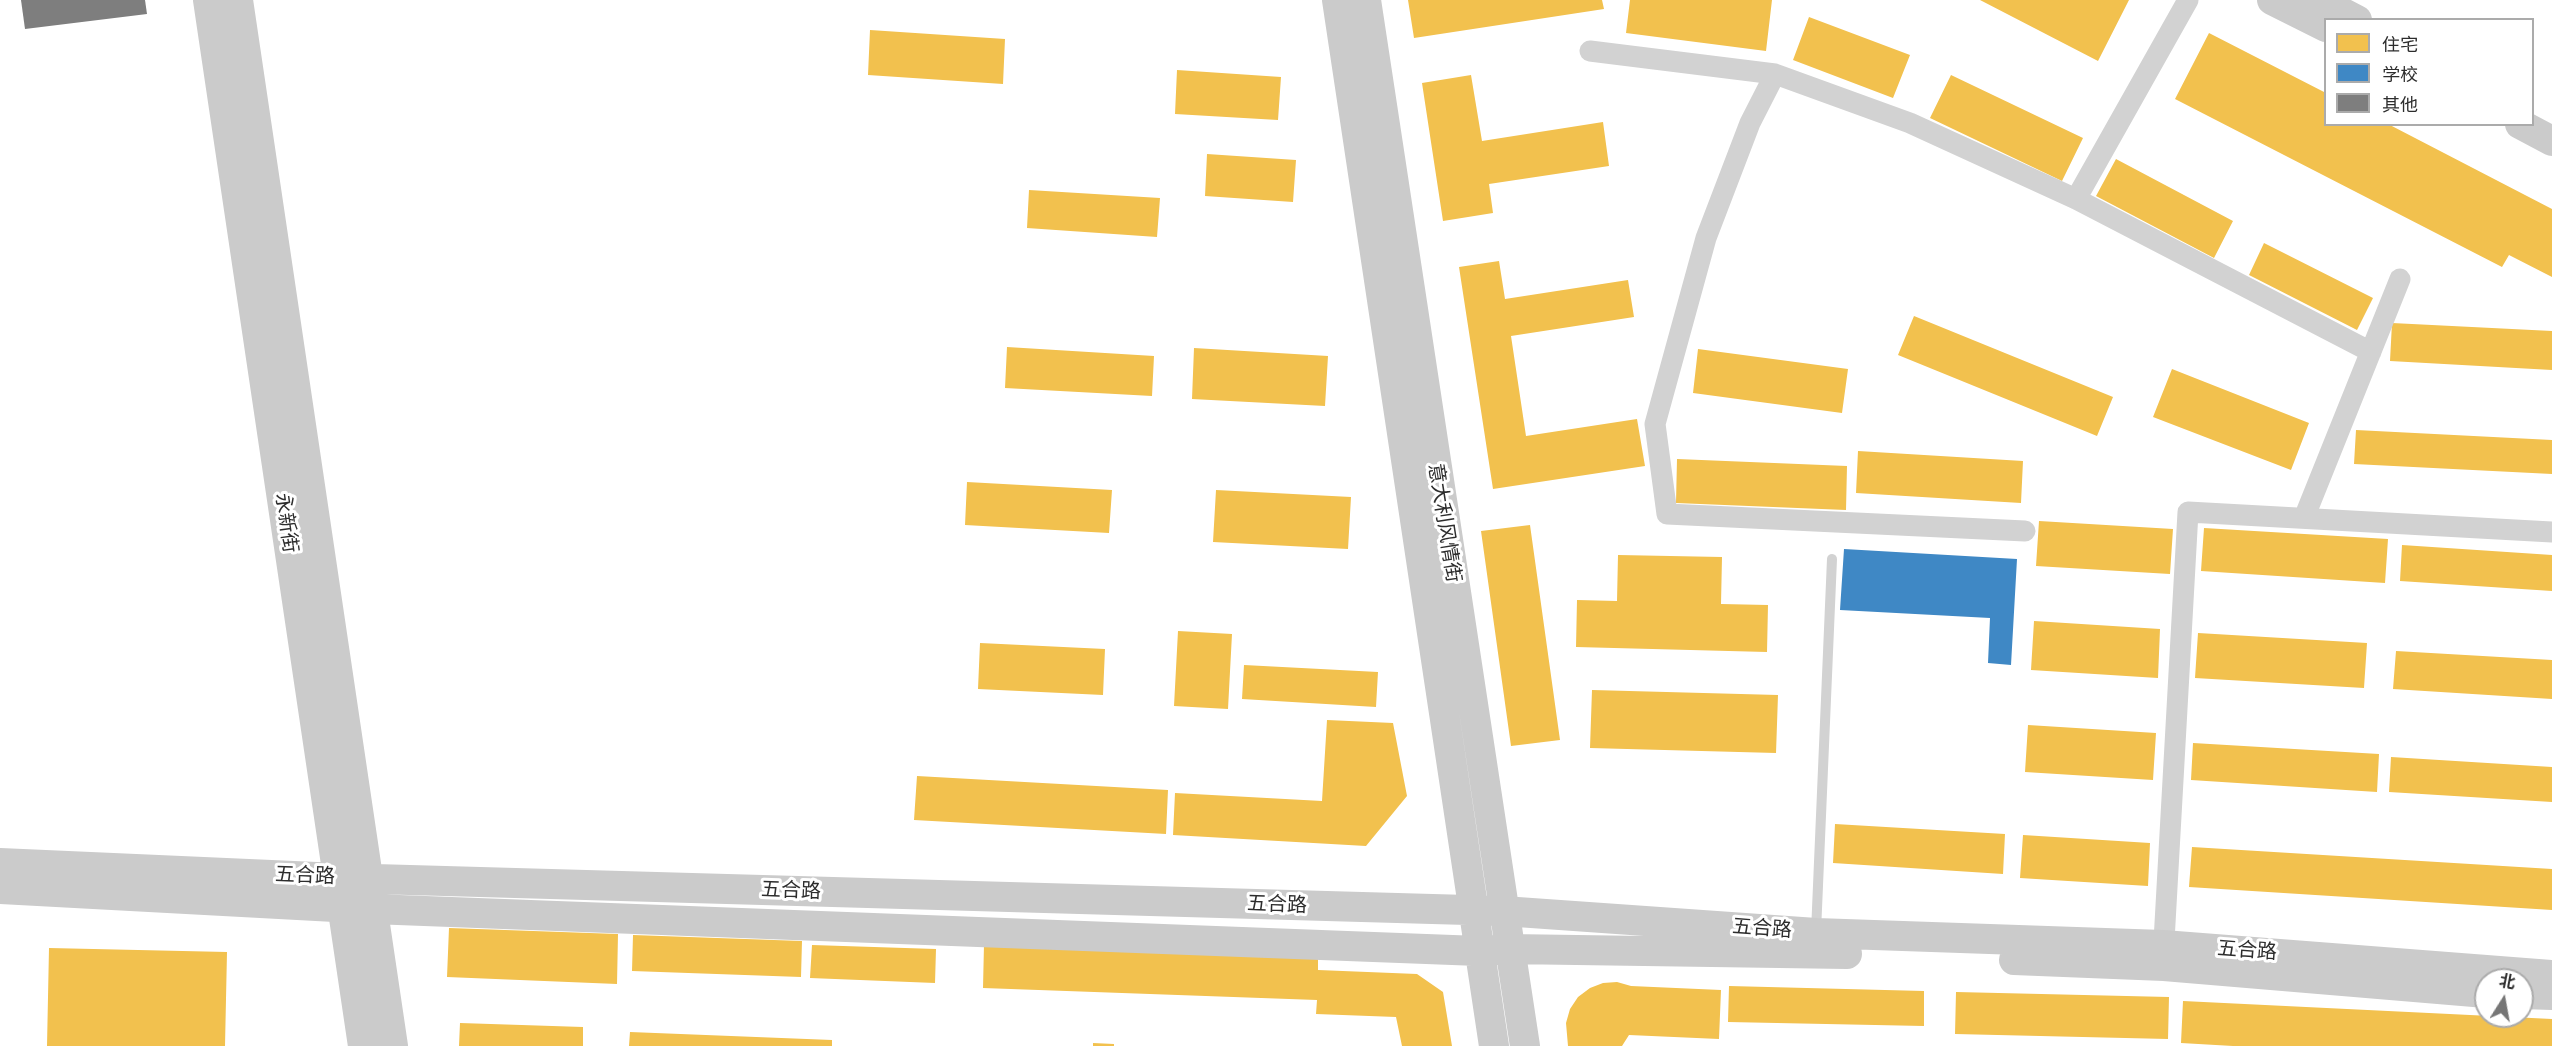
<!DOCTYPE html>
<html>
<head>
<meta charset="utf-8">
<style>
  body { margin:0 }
  #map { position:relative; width:2552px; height:1046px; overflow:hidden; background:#fff; font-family:"Fira Sans","Noto Sans SC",sans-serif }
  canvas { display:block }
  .legend { position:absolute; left:2324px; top:18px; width:210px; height:108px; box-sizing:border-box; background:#fff; border:2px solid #ababab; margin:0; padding:8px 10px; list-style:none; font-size:18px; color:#2d2d2d }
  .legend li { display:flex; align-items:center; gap:12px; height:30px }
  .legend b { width:30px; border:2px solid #ababab }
  .north { position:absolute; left:2474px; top:968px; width:60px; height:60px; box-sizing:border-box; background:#fff; border:2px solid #ababab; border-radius:50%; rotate:11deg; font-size:16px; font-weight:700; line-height:24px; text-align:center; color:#2d2d2d }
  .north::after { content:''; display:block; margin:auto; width:21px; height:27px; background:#767676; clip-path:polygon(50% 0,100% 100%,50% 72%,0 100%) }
</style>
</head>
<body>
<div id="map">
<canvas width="2552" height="1046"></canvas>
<ul class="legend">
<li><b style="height:16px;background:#f2c14e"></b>住宅</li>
<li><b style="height:16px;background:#3f88c5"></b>学校</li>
<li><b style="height:16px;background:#7e7e7e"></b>其他</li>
</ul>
<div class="north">北</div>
</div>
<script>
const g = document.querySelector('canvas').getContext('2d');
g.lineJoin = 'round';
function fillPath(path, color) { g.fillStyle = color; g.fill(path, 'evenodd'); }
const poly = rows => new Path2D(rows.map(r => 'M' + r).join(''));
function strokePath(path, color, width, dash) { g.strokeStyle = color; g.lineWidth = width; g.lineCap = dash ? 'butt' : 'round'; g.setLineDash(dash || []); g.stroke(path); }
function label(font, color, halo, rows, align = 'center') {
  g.font = font + ' "Fira Sans","Noto Sans SC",sans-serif'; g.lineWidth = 6; g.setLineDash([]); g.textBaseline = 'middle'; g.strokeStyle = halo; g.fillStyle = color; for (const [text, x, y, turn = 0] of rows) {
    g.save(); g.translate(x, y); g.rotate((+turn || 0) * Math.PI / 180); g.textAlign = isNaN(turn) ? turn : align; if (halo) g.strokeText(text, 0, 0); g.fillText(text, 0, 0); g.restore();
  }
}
fillPath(poly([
  [1408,0,1602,0,1604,9,1414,38],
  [1630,0,1772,0,1766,51,1626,33],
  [1980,0,2129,0,2098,61],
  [1809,17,1910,55,1893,98,1793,60],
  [870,30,1005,39,1003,84,868,75],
  [2209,33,2326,93,2326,124,2388,124,2552,209,2552,277,2509,255,2502,267,2175,99],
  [1177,70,1281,77,1278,120,1175,114],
  [1471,75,1482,141,1603,122,1609,166,1489,184,1493,213,1443,221,1422,83],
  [1951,75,2083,138,2062,181,1930,118],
  [1207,154,1296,160,1293,202,1205,196],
  [2116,159,2233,221,2214,258,2096,196],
  [1029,190,1160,198,1157,237,1027,228],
  [2264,243,2373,298,2357,330,2249,275],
  [1499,261,1505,299,1628,280,1634,317,1511,336,1526,436,1637,419,1645,466,1493,489,1459,267],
  [1914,316,2113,397,2097,436,1898,355],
  [2392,323,2552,331,2552,370,2390,361],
  [1007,347,1154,356,1152,396,1005,388],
  [1194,348,1328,356,1325,406,1192,399],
  [1698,349,1848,369,1842,413,1693,393],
  [2172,369,2309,423,2291,470,2153,417],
  [2356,430,2552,440,2552,474,2354,464],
  [1858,451,2023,461,2021,503,1856,493],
  [1677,459,1847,466,1846,510,1676,503],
  [967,482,1112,490,1109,533,965,525],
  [1216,490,1351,497,1348,549,1213,542],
  [2039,521,2173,529,2170,574,2036,566],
  [1530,525,1560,740,1511,746,1481,531],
  [2204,528,2388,539,2385,583,2201,571],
  [2402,545,2552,555,2552,591,2400,581],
  [1618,555,1722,557,1721,604,1768,605,1767,652,1576,647,1577,600,1617,601],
  [2034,621,2160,629,2158,678,2031,670],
  [1178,631,1232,634,1228,709,1174,706],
  [2198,633,2367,643,2364,688,2195,678],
  [980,643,1105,649,1103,695,978,689],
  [2396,651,2552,660,2552,699,2393,689],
  [1244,665,1378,672,1376,707,1242,699],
  [1592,690,1778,695,1776,753,1590,748],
  [1327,720,1393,723,1407,796,1366,846,1173,835,1175,793,1322,801],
  [2028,725,2156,733,2153,780,2025,772],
  [2193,743,2379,754,2377,792,2191,780],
  [2391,757,2552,767,2552,802,2389,792],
  [917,776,1168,790,1166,834,914,820],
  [1835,824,2005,834,2003,874,1833,863],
  [2023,835,2150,843,2148,886,2020,878],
  [2192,847,2552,869,2552,910,2189,887],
  [449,928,618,934,617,984,447,977],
  [633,935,802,941,801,977,632,971],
  [984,944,1318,957,1318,970,1417,974,1443,992,1452,1046,1402,1046,1396,1017,1316,1014,1317,1000,983,988],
  [812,945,936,949,935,983,810,978],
  [49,948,227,952,225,1046,47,1046],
  [1617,982,1631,986,1721,990,1719,1039,1629,1035,1622,1046,1568,1046,1566,1023,1570,1009,1578,997,1590,988,1603,983],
  [1729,986,1924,991,1924,1026,1728,1022],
  [1956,992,2169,997,2168,1039,1955,1034],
  [2183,1001,2552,1019,2552,1046,2233,1046,2181,1043],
  [460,1023,583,1027,583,1046,459,1046],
  [630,1032,832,1040,832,1046,629,1046],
  [1093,1043,1114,1044,1114,1046,1093,1046]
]), '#f2c14e');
fillPath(poly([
  [1844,549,2017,559,2011,665,1988,663,1990,618,1840,610]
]), '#3f88c5');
fillPath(poly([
  [21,0,145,0,147,14,25,29]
]), '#7e7e7e');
strokePath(poly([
  [1816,932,1832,559]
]), '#d2d2d2', 10);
strokePath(poly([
  [1590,51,1775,74,1910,123,2076,199,2371,352],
  [1775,74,1750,123,1706,238,1655,424,1667,514,2025,531],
  [2076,199,2188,0],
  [2304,518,2400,279],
  [2163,959,2188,512,2552,532]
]), '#d2d2d2', 21);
strokePath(poly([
  [208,0,363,1046],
  [238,0,393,1046],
  [1337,0,1494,1046],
  [1366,0,1525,1046],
  [2272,0,2326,27],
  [2318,0,2357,20],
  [2520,124,2552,141],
  [0,863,339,878,1503,911,1816,933,2163,945,2552,975],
  [0,889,372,909,1479,951,1509,949,1847,954],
  [2014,960,2164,966,2486,993],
  [2522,994,2552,995]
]), '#cbcbcb', 30);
label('20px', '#2d2d2d', '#fff', [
  ["永新街",286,523,82],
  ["意大利风情街",1444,523,81],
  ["五合路",305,876,2],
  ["五合路",791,891,2],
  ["五合路",1277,905,2],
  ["五合路",1762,929,4],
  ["五合路",2247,951,4]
]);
</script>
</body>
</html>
